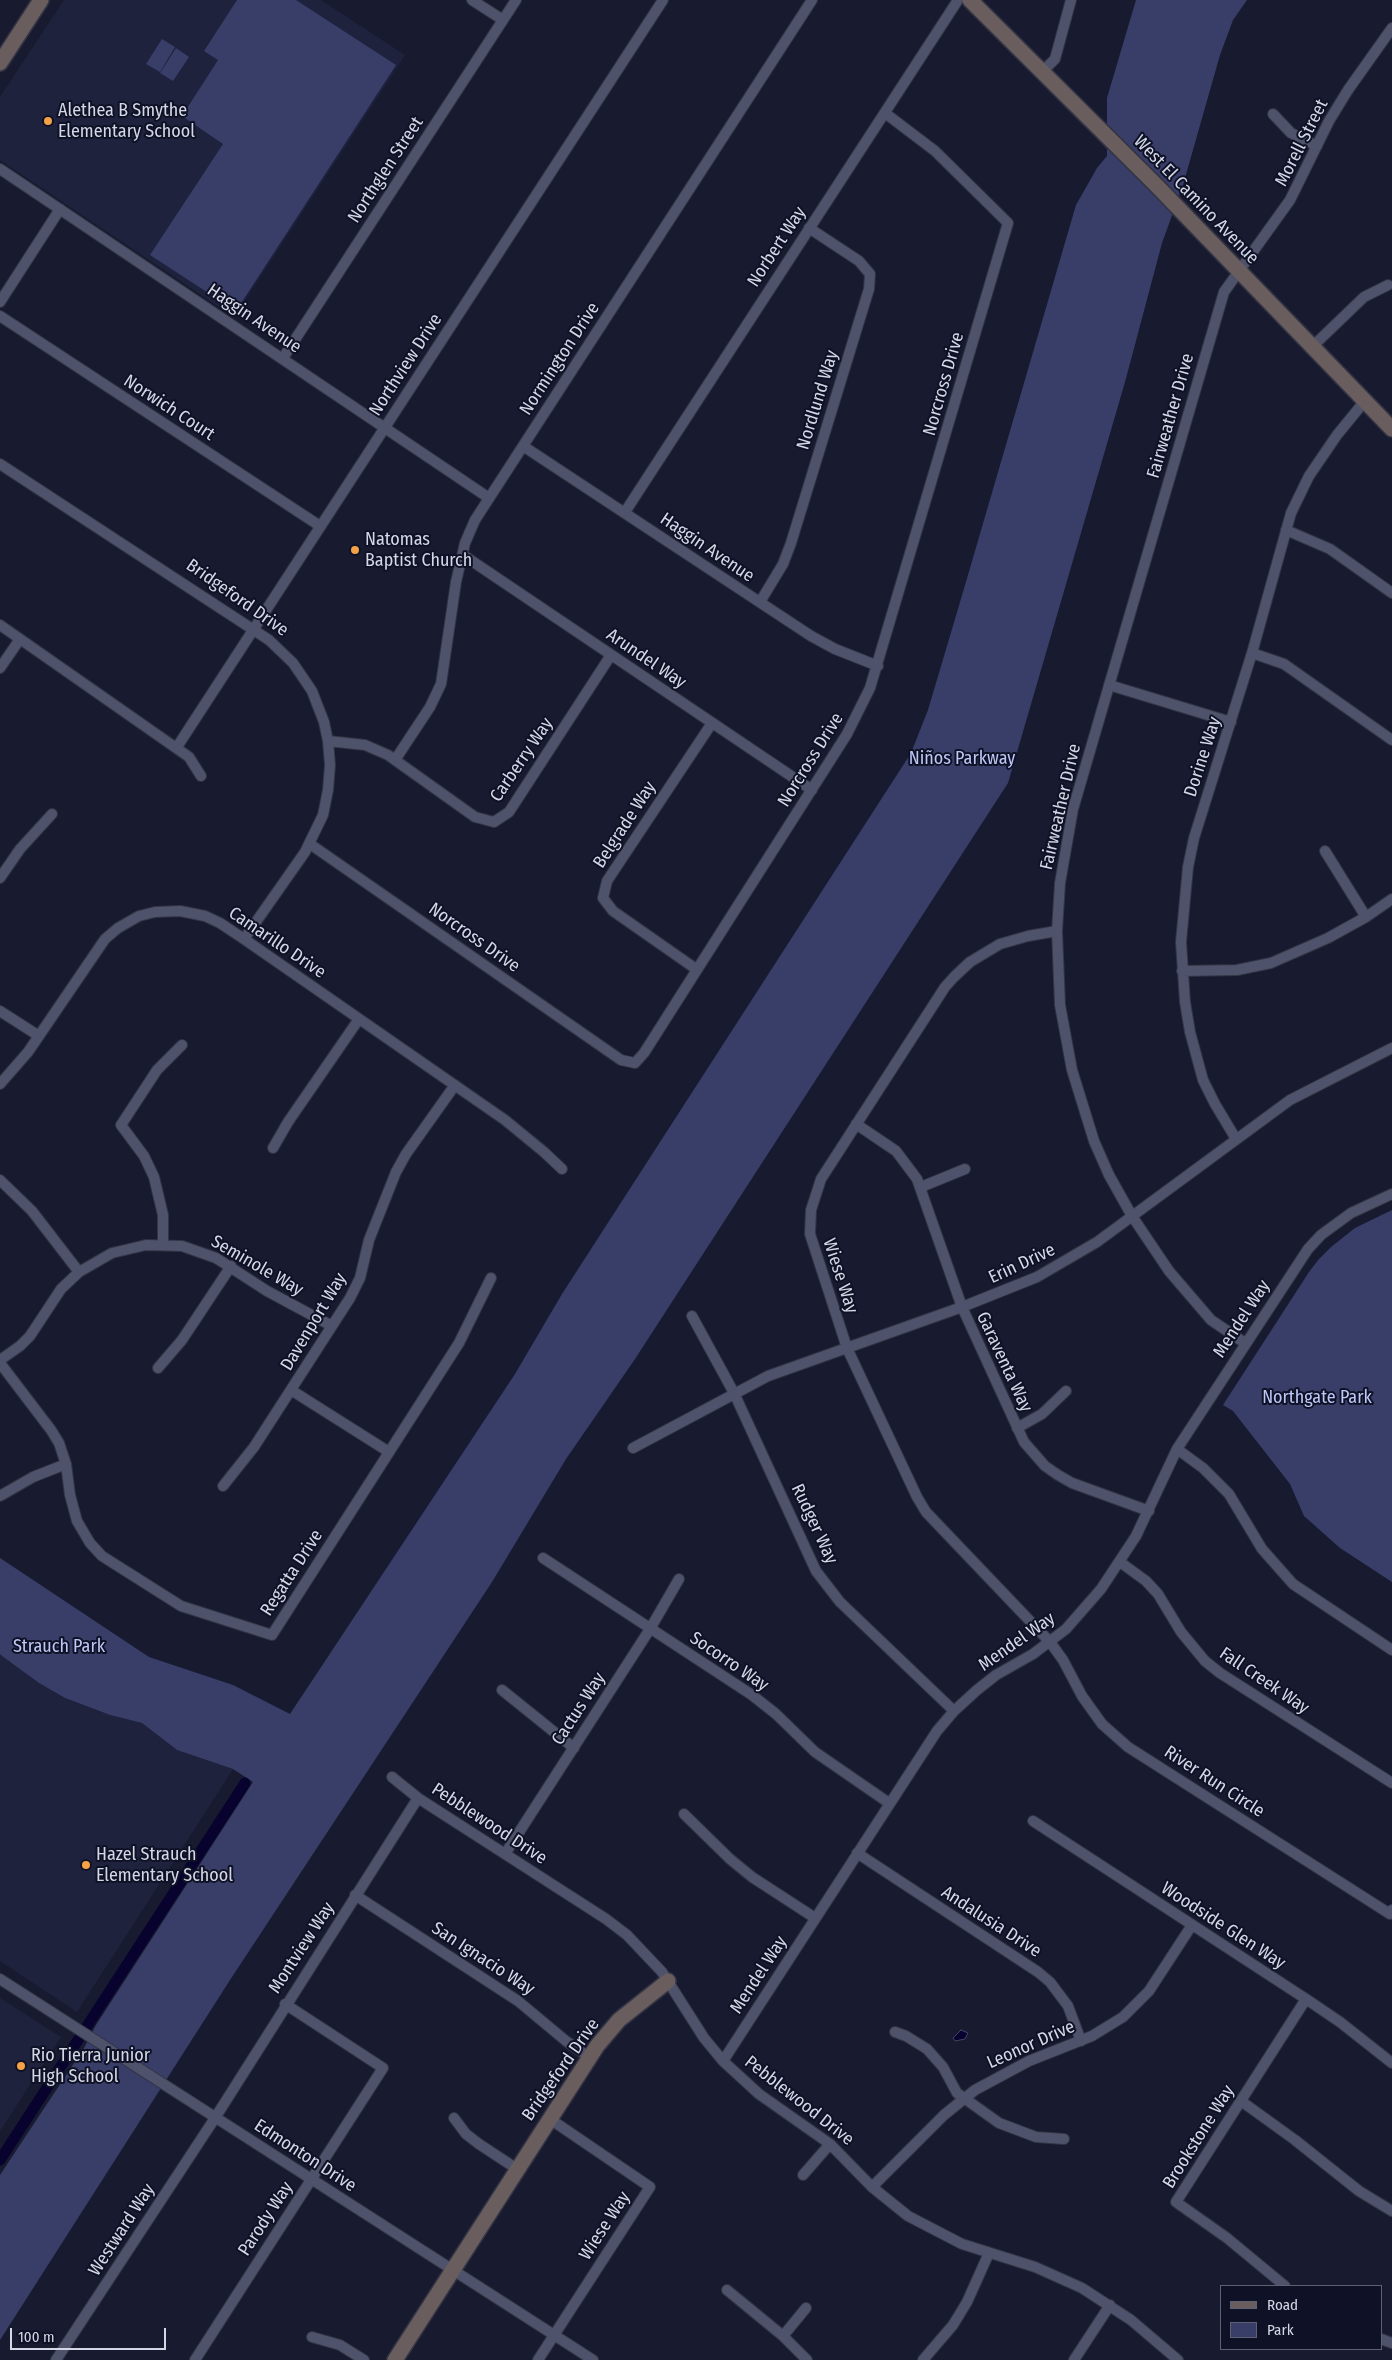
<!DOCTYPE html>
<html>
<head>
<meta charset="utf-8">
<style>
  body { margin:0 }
  #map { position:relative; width:1392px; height:2360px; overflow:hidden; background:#181b30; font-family:"Fira Sans Condensed",sans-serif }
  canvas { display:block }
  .legend { position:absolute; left:1220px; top:2285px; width:162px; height:65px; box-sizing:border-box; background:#0f1226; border:1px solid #5e6172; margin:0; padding:6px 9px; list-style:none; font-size:15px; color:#d4d7e5 }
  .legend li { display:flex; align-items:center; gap:10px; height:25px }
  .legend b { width:25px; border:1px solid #5e6172 }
  .scale { position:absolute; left:10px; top:2328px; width:156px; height:22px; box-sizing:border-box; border:2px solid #d4d7e5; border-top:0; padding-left:6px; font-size:15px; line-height:18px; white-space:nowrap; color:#d4d7e5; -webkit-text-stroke:4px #0f1226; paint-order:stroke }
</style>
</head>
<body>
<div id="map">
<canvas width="1392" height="2360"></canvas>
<ul class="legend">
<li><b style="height:6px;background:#695d5e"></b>Road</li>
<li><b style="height:14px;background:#383e68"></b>Park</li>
</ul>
<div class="scale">100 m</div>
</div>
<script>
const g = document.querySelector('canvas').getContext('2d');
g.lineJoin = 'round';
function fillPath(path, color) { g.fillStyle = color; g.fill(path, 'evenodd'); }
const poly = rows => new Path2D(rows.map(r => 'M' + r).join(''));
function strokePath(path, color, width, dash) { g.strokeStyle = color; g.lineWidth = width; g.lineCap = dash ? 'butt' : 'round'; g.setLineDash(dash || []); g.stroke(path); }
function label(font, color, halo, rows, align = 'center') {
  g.font = font + ' "Fira Sans Condensed",sans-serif'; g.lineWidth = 4; g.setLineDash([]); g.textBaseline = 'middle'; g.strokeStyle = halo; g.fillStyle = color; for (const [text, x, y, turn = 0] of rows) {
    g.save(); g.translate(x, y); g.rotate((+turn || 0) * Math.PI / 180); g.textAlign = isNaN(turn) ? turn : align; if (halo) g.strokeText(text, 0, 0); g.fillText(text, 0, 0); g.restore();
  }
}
fillPath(poly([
  [64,0,321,0,405,55,234,317,0,160,0,97],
  [0,1654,39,1683,65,1698,110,1715,142,1723,177,1750,233,1769,77,2012,0,1961],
  [0,1998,61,2037,0,2131]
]), '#1e223d');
fillPath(poly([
  [237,0,296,0,396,65,236,311,150,255,223,144,182,116,218,60,204,51],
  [1136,0,1247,0,1233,20,1220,55,1183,185,1162,243,1125,382,1008,783,635,1359,566,1459,492,1582,230,1980,0,2340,0,2175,84,2048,96,2025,253,1782,233,1769,177,1750,142,1723,110,1715,65,1698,39,1683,2,1656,0,1654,0,1558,149,1657,233,1685,290,1714,515,1374,562,1294,911,753,928,710,963,592,1076,205,1097,168,1107,156,1107,98],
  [162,39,175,47,160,72,146,64],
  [176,48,189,57,173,81,160,73],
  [1392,1210,1392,1582,1340,1548,1304,1516,1290,1484,1233,1411,1223,1405,1309,1272,1319,1259,1331,1247,1355,1228]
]), '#383e68');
const water = poly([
  [961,2030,968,2033,965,2039,955,2041,953,2038,961,2030]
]);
fillPath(water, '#07032e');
strokePath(water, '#444365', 1);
strokePath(poly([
  [0,2160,245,1783]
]), '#07032e', 11);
const street = poly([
  [472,0,503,20],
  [1043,71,1055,59,1071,0],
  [1273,114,1291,133,1317,146],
  [0,169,489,498],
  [0,302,60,209],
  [0,316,320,526],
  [1312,347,1364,297,1388,285],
  [283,358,516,0],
  [523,446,811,636,835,649,878,666],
  [0,464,269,640,293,663,312,691,324,722,328,741,330,765,328,790,323,815,305,852,244,939],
  [625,512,958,0],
  [1286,530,1330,549,1392,593],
  [463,555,812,790],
  [760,602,783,564,791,543,869,289,870,274,859,261,809,228],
  [0,625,189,757,201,776],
  [1252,653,1284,664,1392,740],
  [0,668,20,639],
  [1109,685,1231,722],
  [328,741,365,745,388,755,475,817,494,822,509,812,611,655],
  [177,747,663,0],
  [395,760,430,707,441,684,456,582,465,543,475,520,812,0],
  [310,844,621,1060,635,1063,644,1053,847,734,870,688,1008,223,935,151,885,113],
  [1325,851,1366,917],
  [0,878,20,849,52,814],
  [1057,931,1028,936,1000,944,970,962,954,977,945,987,821,1179,811,1210,810,1234,847,1348,917,1497,926,1512,1050,1642,1063,1660,1082,1696,1102,1724,1128,1747,1390,1914,1392,1910],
  [696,969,613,911,603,898,607,881,712,723],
  [1182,971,1237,970,1271,963,1328,938,1366,917,1392,899],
  [0,1011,39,1036],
  [0,1084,28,1052,105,939,118,928,139,916,155,912,180,911,205,916,220,923,244,939,505,1120,544,1152,562,1169],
  [856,1124,896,1151,917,1179,962,1307,1024,1442,1045,1466,1058,1475,1072,1483,1149,1511],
  [1236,1139,1215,1104,1203,1080,1190,1032,1185,1002,1181,942,1188,867,1194,838,1252,653,1291,513,1309,476,1337,435,1364,402],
  [273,1148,288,1122,359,1019],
  [0,1180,32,1211,79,1272],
  [921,1187,965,1169],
  [163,1244,163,1215,154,1177,144,1156,121,1125,157,1070,182,1045],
  [692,1316,734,1393,816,1571,840,1602,954,1711],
  [1245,1343,1211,1320,1169,1271,1132,1216,1109,1175,1094,1141,1072,1070,1060,1005,1057,931,1060,883,1073,809,1224,292,1290,200,1329,121,1348,90,1392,28],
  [0,1360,20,1346,30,1336,61,1289,79,1272,112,1253,146,1245,182,1246,216,1258,267,1291,332,1326],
  [0,1363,51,1430,59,1443,66,1464,70,1495,77,1521,90,1543,102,1556,181,1606,272,1635,459,1343,491,1278],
  [158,1368,182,1340,231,1266],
  [291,1390,389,1452],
  [1017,1428,1042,1414,1066,1391],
  [633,1448,768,1376,962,1307,1037,1277,1097,1242,1290,1100,1392,1048],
  [1177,1449,1203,1468,1229,1494,1262,1549,1293,1584,1392,1650],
  [223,1486,254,1447,350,1298,360,1278,369,1240,396,1172,406,1154,455,1085],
  [0,1496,33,1477,66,1464],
  [543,1558,752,1695,776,1714,815,1752,889,1803],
  [1120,1562,1146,1581,1158,1594,1181,1632,1205,1661,1220,1673,1392,1783],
  [502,1690,574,1748],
  [392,1777,418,1798,606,1919,627,1935,662,1972,704,2038,723,2061,759,2094,830,2144,872,2187,908,2216,962,2244,1035,2267,1082,2288,1131,2320,1178,2360],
  [684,1814,730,1859,752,1877,815,1918],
  [1033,1821,1306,1999,1340,2022,1392,2063],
  [857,1853,1038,1972,1050,1982,1068,2006,1081,2041],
  [505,1854,650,1629,679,1579],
  [355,1895,518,2001,566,2041,589,2057],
  [0,1979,593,2360],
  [895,2032,906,2036,927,2049,943,2067,957,2093,999,2123,1036,2137,1064,2139],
  [723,2061,937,1731,954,1711,977,1690,996,1675,1033,1654,1066,1629,1101,1589,1136,1536,1177,1449,1308,1249,1321,1235,1351,1213,1392,1194],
  [1241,2101,1295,2140,1359,2191,1392,2211],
  [454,2118,466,2134,479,2144,517,2169],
  [803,2175,830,2144],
  [872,2187,944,2115,975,2090,1029,2061,1092,2036,1123,2017,1149,1991,1192,1925],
  [1285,2286,1227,2238,1176,2202,1306,1999],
  [727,2290,783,2336,807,2360],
  [783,2336,806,2308],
  [312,2337,340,2345,364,2360],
  [1381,2339,1392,2343],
  [56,2360,215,2118,418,1798],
  [195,2360,383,2068,285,2004],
  [538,2360,650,2187,550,2119],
  [923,2360,953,2325,967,2302,989,2253],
  [1074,2360,1110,2305]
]);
const secondary = poly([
  [970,0,1156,185,1392,429],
  [0,63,41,0],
  [395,2360,597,2046,619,2020,668,1981]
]);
strokePath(street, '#333444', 12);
strokePath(secondary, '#333444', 18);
strokePath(street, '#4e536b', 10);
strokePath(secondary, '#695d5e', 15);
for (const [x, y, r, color] of [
  [48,121,5,"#f5a246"],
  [355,550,5,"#f5a246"],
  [86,1865,5,"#f5a246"],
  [21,2066,5,"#f5a246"]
]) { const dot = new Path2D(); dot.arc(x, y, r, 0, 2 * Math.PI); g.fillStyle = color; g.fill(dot); strokePath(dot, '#0f1226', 2); }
label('18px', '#d4d7e5', '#0f1226', [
  ["Alethea B Smythe",58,111],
  ["Elementary School",58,132],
  ["Natomas",365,540],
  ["Baptist Church",365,561],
  ["Hazel Strauch",96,1855],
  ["Elementary School",96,1876],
  ["Rio Tierra Junior",31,2056],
  ["High School",31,2077]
], 'left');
label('18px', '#d4d7e5', '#0f1226', [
  ["Morell Street",1302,143,-63],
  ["Northglen Street",386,170,-57],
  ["West El Camino Avenue",1196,200,46],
  ["Norbert Way",777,247,-57],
  ["Haggin Avenue",254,319,34],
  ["Normington Drive",560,359,-57],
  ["Northview Drive",406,365,-57],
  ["Norcross Drive",944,384,-74],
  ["Nordlund Way",818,400,-73],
  ["Norwich Court",169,408,33],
  ["Fairweather Drive",1171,416,-74],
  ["Haggin Avenue",707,548,34],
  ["Bridgeford Drive",237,598,35],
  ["Arundel Way",646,659,34],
  ["Dorine Way",1203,757,-72],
  ["Carberry Way",522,760,-56],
  ["Norcross Drive",811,760,-58],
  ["Fairweather Drive",1061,807,-77],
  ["Belgrade Way",625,825,-57],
  ["Norcross Drive",474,938,35],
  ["Camarillo Drive",277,943,34],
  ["Erin Drive",1022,1264,-25],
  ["Seminole Way",257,1266,30],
  ["Wiese Way",840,1276,72],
  ["Mendel Way",1242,1319,-57],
  ["Davenport Way",314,1322,-59],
  ["Garaventa Way",1004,1362,65],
  ["Rudger Way",814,1524,65],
  ["Regatta Drive",292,1573,-57],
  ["Mendel Way",1017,1642,-35],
  ["Socorro Way",729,1662,34],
  ["Fall Creek Way",1264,1681,34],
  ["Cactus Way",579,1709,-57],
  ["River Run Circle",1214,1782,33],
  ["Pebblewood Drive",489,1824,33],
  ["Andalusia Drive",991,1922,33],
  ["Woodside Glen Way",1223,1926,33],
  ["Montview Way",302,1948,-57],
  ["San Ignacio Way",483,1959,33],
  ["Mendel Way",759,1975,-57],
  ["Leonor Drive",1031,2045,-24],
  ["Bridgeford Drive",561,2070,-55],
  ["Pebblewood Drive",799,2101,38],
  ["Brookstone Way",1199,2137,-58],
  ["Edmonton Drive",305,2156,33],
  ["Parody Way",266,2219,-57],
  ["Wiese Way",605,2226,-57],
  ["Westward Way",122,2230,-57]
]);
label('18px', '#bec8f7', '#0f1226', [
  ["Niños Parkway",962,759],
  ["Northgate Park",1317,1398],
  ["Strauch Park",59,1647]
]);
</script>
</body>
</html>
